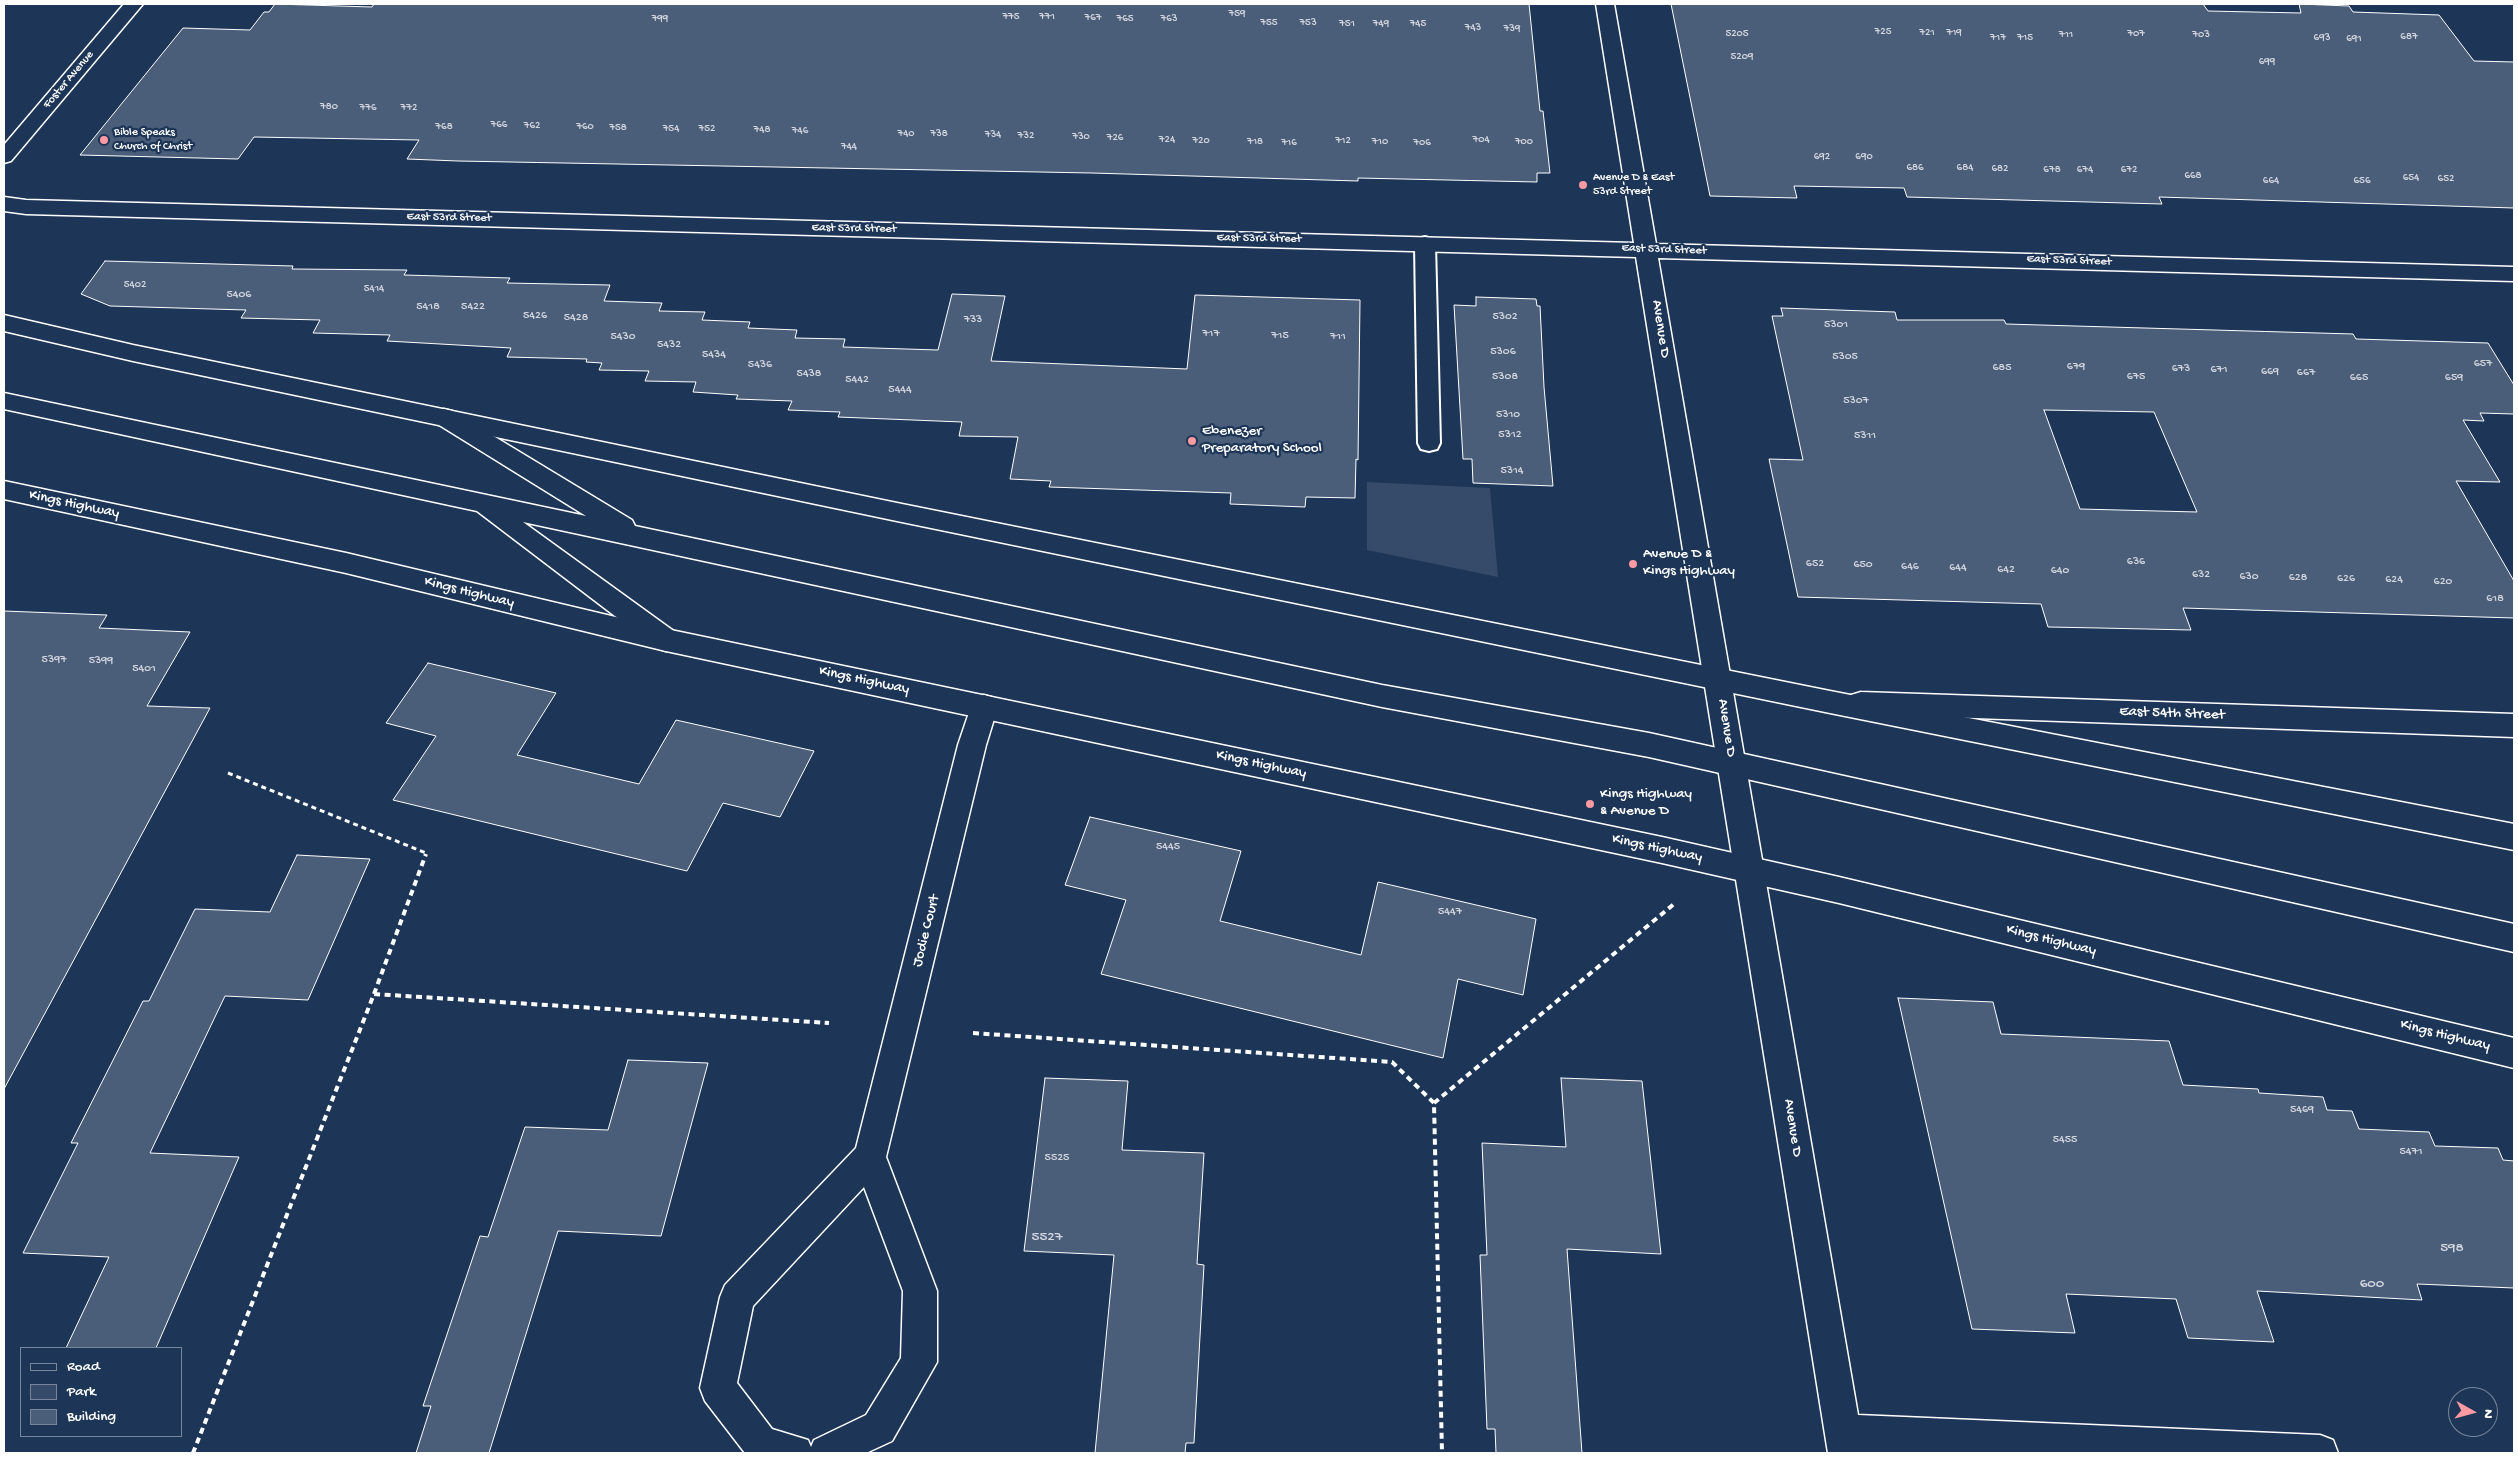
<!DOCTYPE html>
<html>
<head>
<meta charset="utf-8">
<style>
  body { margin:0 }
  #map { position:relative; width:2518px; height:1457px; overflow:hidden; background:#1d3557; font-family:"Gochi Hand",sans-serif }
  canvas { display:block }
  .frame { position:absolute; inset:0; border:5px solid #fff; pointer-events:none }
  .legend { position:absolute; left:20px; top:1347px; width:162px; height:90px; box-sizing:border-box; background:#1d3557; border:1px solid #77869a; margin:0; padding:6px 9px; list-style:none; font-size:15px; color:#fff }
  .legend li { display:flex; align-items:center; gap:10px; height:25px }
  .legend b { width:25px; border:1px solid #77869a }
  .north { position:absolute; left:2448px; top:1387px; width:50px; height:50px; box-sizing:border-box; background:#1d3557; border:1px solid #77869a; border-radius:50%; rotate:97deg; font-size:14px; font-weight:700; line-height:20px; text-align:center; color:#fff }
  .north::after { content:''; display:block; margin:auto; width:18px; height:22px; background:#ff9aa2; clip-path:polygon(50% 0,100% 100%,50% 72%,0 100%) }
</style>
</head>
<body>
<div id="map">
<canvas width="2518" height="1457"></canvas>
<div class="frame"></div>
<ul class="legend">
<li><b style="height:6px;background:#1d3557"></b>Road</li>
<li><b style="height:14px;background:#364b69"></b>Park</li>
<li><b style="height:14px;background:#4a5d79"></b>Building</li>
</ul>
<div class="north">N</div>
</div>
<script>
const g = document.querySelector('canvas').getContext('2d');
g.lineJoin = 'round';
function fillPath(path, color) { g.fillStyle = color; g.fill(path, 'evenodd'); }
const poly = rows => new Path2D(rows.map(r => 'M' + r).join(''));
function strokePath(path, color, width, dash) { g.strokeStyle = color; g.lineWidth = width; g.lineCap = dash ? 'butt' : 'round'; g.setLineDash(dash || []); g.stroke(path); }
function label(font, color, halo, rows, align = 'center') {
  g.font = font + ' "Gochi Hand",sans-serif'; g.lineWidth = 4.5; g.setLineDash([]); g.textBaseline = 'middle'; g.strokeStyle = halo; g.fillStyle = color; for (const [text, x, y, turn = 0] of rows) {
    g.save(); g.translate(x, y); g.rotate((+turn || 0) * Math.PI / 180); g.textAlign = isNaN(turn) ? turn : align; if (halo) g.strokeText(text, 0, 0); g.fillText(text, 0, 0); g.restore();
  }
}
fillPath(poly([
  [1367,482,1490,488,1498,577,1367,550]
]), '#364b69');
const building = poly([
  [275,4,372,7,374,4,1529,4,1540,111,1543,111,1550,173,1537,173,1537,182,1358,178,1358,181,1092,173,458,161,407,159,419,140,254,137,238,159,80,155,183,28,250,30,264,12,269,12,275,4],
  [1671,4,2203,4,2208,11,2301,13,2299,4,2349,6,2353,12,2439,15,2474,61,2514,62,2514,208,2159,197,2162,204,1907,197,1904,188,1794,186,1797,198,1710,196,1671,4],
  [105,261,293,266,292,269,407,270,404,275,510,278,507,283,610,285,604,301,662,303,659,311,705,312,702,320,750,322,748,328,797,330,795,338,845,339,843,347,938,350,952,294,1005,296,991,361,1187,369,1195,295,1360,300,1358,460,1356,459,1355,498,1306,497,1305,507,1230,504,1231,493,1049,487,1051,481,1010,479,1018,437,959,436,962,422,838,417,840,412,788,410,792,401,736,399,738,395,693,392,696,382,645,381,649,371,599,370,602,363,586,362,587,359,507,357,511,348,387,341,390,335,313,333,320,320,241,318,246,310,110,306,81,294,105,261],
  [1476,297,1536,299,1537,306,1540,306,1544,387,1553,486,1473,483,1472,459,1463,459,1454,305,1476,306,1476,297],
  [1781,308,1895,312,1897,320,2004,320,2006,324,2353,334,2356,339,2488,343,2514,385,2514,414,2480,413,2484,421,2463,420,2500,482,2456,481,2514,581,2514,618,2183,608,2191,630,2100,628,2048,627,2041,604,1798,597,1769,459,1803,460,1772,316,1783,316,1781,308],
  [2044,410,2154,412,2197,512,2080,509,2044,410],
  [4,611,107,615,99,628,190,632,147,706,210,708,4,1089,4,611],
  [428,663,556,693,517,755,639,784,676,720,814,751,780,817,723,803,687,871,393,800,436,736,386,723,428,663],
  [1090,817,1241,851,1220,921,1361,955,1378,882,1536,919,1523,995,1458,979,1443,1058,1101,974,1126,900,1065,885,1090,817],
  [297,855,370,859,308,1000,225,996,150,1153,239,1157,156,1348,66,1348,109,1257,23,1253,78,1143,71,1143,143,1001,149,1001,195,909,270,912,297,855],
  [1898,998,1993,1002,2001,1034,2169,1041,2183,1085,2258,1089,2259,1093,2323,1097,2327,1110,2352,1111,2359,1129,2429,1132,2435,1146,2498,1148,2503,1160,2514,1161,2514,1288,2417,1284,2422,1300,2257,1291,2274,1342,2188,1338,2176,1299,2066,1294,2075,1333,1972,1329,1898,998],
  [628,1060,708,1063,661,1236,558,1231,489,1453,416,1453,431,1406,423,1406,480,1236,488,1237,525,1127,608,1130,628,1060],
  [1045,1078,1128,1081,1122,1150,1204,1153,1197,1264,1204,1265,1194,1443,1186,1443,1185,1453,1095,1453,1114,1255,1024,1251,1045,1078],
  [1561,1078,1642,1081,1661,1254,1567,1249,1582,1453,1496,1453,1495,1429,1487,1429,1480,1255,1487,1255,1482,1143,1566,1147,1561,1078]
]);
fillPath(building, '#4a5d79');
strokePath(building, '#fff', 1);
const lane = poly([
  [1425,237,1432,239,1435,244,1440,443,1437,449,1429,451,1421,449,1418,443,1415,244,1418,239,1425,237]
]);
const street = poly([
  [124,4,143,4,11,161,4,163,4,145,124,4],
  [1596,4,1614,4,1656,244,2514,267,2514,281,1658,258,1858,1415,2320,1435,2333,1440,2338,1453,1828,1453,1636,257,26,214,4,211,4,197,26,200,1634,243,1596,4],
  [1861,692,2514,714,2514,737,1861,714,1851,711,1847,703,1851,695,1861,692],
  [984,695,994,698,998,706,986,745,886,1157,937,1291,937,1362,892,1441,866,1453,745,1453,705,1401,700,1388,720,1297,725,1285,856,1148,958,745,974,698,984,695],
  [864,1187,903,1291,901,1358,866,1415,814,1440,811,1447,808,1440,772,1429,737,1383,753,1306,864,1187]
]);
const secondary = poly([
  [4,315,133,345,897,503,1830,691,2514,824,2514,850,1830,713,897,521,133,361,4,331,4,315],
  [4,481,346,553,666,629,1662,837,1839,877,2514,1038,2514,1068,1839,903,1662,863,666,651,346,573,4,499,4,481]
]);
const primary = poly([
  [4,393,586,516,436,423,432,417,436,411,444,409,452,411,632,520,635,526,1382,685,1649,733,2514,924,2514,952,1649,757,1382,707,523,522,675,632,679,640,675,648,666,651,657,648,477,511,4,409,4,393]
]);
strokePath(lane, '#fff', 4);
strokePath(street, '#fff', 3);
strokePath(secondary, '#fff', 3);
strokePath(primary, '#fff', 3);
strokePath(poly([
  [228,773,426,853,425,855]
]), '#fff', 3, [5, 4]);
strokePath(poly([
  [374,994,426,854],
  [973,1033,1392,1062,1434,1103,1442,1453],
  [1434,1103,1674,904],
  [193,1453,374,994,829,1023]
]), '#fff', 4, [6, 4.5]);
fillPath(lane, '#1d3557');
fillPath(street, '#1d3557');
fillPath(secondary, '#1d3557');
fillPath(primary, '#1d3557');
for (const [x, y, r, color] of [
  [104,140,5,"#ff9aa2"],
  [1583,185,5,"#ff9aa2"],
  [1192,441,5,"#ff9aa2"],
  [1633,564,5,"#ff9aa2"],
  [1590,804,5,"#ff9aa2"]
]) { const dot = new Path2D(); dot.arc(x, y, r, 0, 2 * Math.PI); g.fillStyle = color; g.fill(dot); strokePath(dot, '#1d3557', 2); }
label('11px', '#d2d6de', null, [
  ["759",1237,14],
  ["775",1011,17],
  ["771",1047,17],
  ["767",1093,18],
  ["799",660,19],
  ["765",1125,19],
  ["763",1169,19],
  ["755",1269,23],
  ["753",1308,23],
  ["751",1347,24],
  ["749",1381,24],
  ["745",1418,24],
  ["743",1473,28],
  ["739",1512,29],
  ["725",1883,32],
  ["721",1927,33],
  ["719",1954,33],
  ["5205",1737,34],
  ["707",2136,34],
  ["711",2066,35],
  ["703",2201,35],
  ["687",2409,37],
  ["717",1998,38],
  ["715",2025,38],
  ["693",2322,38],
  ["691",2354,39],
  ["5209",1742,57],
  ["699",2267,62],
  ["780",329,107],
  ["776",368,108],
  ["772",409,108],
  ["766",499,125],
  ["762",532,126],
  ["768",444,127],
  ["760",585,127],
  ["758",618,128],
  ["754",671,129],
  ["752",707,129],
  ["748",762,130],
  ["746",800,131],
  ["740",906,134],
  ["738",939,134],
  ["734",993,135],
  ["732",1026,136],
  ["730",1081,137],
  ["726",1115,138],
  ["724",1167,140],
  ["704",1481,140],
  ["720",1201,141],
  ["712",1343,141],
  ["718",1255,142],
  ["710",1380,142],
  ["700",1524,142],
  ["716",1289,143],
  ["706",1422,143],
  ["744",849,147],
  ["692",1822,157],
  ["690",1864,157],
  ["686",1915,168],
  ["684",1965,168],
  ["682",2000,169],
  ["678",2052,170],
  ["674",2085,170],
  ["672",2129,170],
  ["668",2193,176],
  ["654",2411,178],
  ["652",2446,179],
  ["664",2271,181],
  ["656",2362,181],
  ["5402",135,285],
  ["5414",374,289]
]);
label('12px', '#fff', '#1d3557', [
  ["Foster Avenue",69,80,-50],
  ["East 53rd Street",449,218,1],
  ["East 53rd Street",854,229,1],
  ["East 53rd Street",1259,239,1],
  ["East 53rd Street",1664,250,2],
  ["East 53rd Street",2069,261,2]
]);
label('12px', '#fff', '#1d3557', [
  ["Bible Speaks",114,133],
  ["Church of Christ",114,147],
  ["Avenue D & East",1593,178],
  ["53rd Street",1593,192]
], 'left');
label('12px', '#d2d6de', null, [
  ["5406",239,295],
  ["5418",428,307],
  ["5422",473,307],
  ["5426",535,316],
  ["5302",1505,317],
  ["5428",576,318],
  ["733",973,320],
  ["5301",1836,325],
  ["717",1211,334],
  ["715",1280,336],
  ["5430",623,337],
  ["711",1338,337],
  ["5432",669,345],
  ["5306",1503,352],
  ["5434",714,355],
  ["5305",1845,357],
  ["657",2483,364],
  ["5436",760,365],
  ["679",2076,367],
  ["685",2002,368],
  ["673",2181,369],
  ["671",2219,370],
  ["669",2270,372],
  ["667",2306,373],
  ["5438",809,374],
  ["5308",1505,377],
  ["675",2136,377],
  ["665",2359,378],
  ["659",2454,378],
  ["5442",857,380],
  ["5444",900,390],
  ["5307",1856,401],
  ["5310",1508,415],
  ["5312",1510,435],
  ["5311",1865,436],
  ["5314",1512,471],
  ["636",2136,562],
  ["652",1815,564],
  ["650",1863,565],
  ["646",1910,567],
  ["644",1958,568],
  ["642",2006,570],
  ["640",2060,571],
  ["632",2201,575],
  ["630",2249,577],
  ["628",2298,578],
  ["626",2346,579],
  ["624",2394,580],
  ["620",2443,582],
  ["618",2495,599],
  ["5397",54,660],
  ["5399",101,661],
  ["5401",144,669],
  ["5445",1168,847],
  ["5447",1450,912],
  ["5469",2302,1110],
  ["5455",2065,1140],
  ["5471",2411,1152],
  ["5525",1057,1158]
]);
label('15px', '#fff', '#1d3557', [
  ["Avenue D",1660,329,81],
  ["Kings Highway",74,505,12],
  ["Kings Highway",469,593,14],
  ["Kings Highway",864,681,12],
  ["East 54th Street",2172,714,2],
  ["Avenue D",1726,728,81],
  ["Kings Highway",1261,765,12],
  ["Kings Highway",1657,849,12],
  ["Jodie Court",927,931,-76],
  ["Kings Highway",2051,941,14],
  ["Kings Highway",2445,1036,14],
  ["Avenue D",1792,1128,81]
]);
label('15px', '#fff', '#1d3557', [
  ["Ebenezer",1202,432],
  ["Preparatory School",1202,449],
  ["Avenue D &",1643,555],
  ["Kings Highway",1643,572],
  ["Kings Highway",1600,795],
  ["& Avenue D",1600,812]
], 'left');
label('15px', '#d2d6de', null, [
  ["5527",1047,1238],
  ["598",2452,1249],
  ["600",2372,1285]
]);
</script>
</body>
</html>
